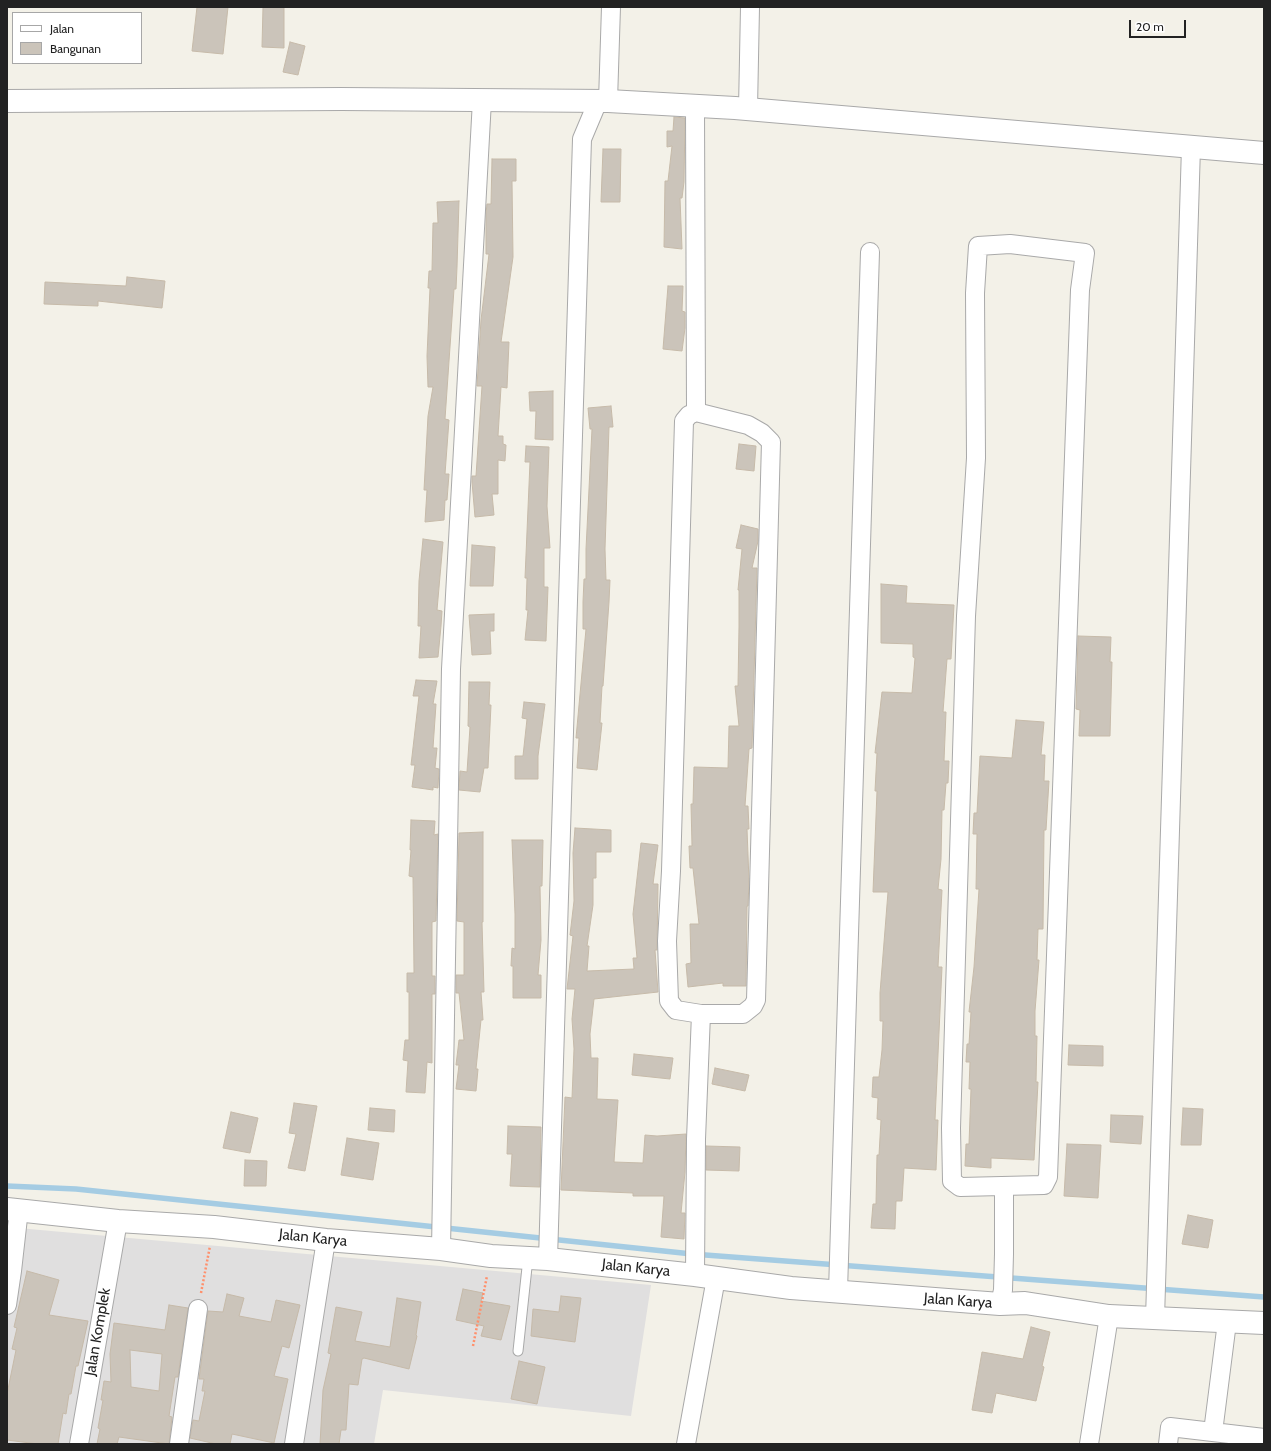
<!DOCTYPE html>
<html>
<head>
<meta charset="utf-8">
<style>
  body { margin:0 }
  #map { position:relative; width:1271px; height:1451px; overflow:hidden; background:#f3f1e8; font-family:Cabin,sans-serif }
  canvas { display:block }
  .frame { position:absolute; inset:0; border:8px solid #222; pointer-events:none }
  .legend { position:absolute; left:12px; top:12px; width:130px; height:52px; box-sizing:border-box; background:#fff; border:1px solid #a7a7a7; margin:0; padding:5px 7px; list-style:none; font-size:12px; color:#222 }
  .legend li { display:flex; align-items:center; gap:8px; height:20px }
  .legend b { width:20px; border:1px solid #a7a7a7 }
  .scale { position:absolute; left:1129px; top:20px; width:57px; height:18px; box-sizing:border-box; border:2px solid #222; border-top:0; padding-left:5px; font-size:12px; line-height:14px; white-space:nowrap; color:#222; -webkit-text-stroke:3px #fff; paint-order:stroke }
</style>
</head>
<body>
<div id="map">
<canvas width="1271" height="1451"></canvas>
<div class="frame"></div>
<ul class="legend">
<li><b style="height:5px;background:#fff"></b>Jalan</li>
<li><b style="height:11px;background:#cbc4ba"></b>Bangunan</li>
</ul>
<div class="scale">20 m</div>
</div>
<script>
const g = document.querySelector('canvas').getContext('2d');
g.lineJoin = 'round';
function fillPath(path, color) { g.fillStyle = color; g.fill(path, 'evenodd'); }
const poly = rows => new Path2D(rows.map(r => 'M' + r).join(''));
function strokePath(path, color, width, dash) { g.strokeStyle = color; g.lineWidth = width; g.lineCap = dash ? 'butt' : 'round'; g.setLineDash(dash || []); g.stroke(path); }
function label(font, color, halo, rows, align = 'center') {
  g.font = font + ' Cabin,sans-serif'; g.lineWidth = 3; g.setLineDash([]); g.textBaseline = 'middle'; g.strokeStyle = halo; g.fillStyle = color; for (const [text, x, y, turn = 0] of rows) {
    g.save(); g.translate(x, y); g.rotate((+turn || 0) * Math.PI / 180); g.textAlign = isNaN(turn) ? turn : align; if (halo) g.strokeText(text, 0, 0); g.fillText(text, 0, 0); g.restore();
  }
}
fillPath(poly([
  [7,1227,651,1285,631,1416,383,1390,374,1444,7,1444]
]), '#e0dfdf');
strokePath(poly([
  [7,1186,76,1189,692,1254,1264,1297]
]), '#a5cce3', 5.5);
const building = poly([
  [197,7,228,7,223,54,192,51,197,7],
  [263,7,284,7,284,48,262,47,263,7],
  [290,42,305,46,298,75,283,72,290,42],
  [674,117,685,118,684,182,682,198,680,198,682,249,664,247,665,181,668,181,672,146,667,147,667,131,673,131,674,117],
  [603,149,621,149,620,202,601,202,603,149],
  [492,159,516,159,516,181,512,181,513,257,501,342,509,342,507,388,501,387,498,436,503,436,503,444,506,445,505,461,498,460,498,494,492,494,494,515,475,517,472,482,472,476,476,476,482,386,477,386,481,320,489,254,486,254,486,213,487,204,491,204,492,159],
  [459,201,457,267,456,289,454,289,445,419,449,420,445,474,449,474,447,500,445,500,444,520,425,522,427,490,424,490,428,416,433,387,428,387,427,356,430,288,428,288,429,271,432,271,433,223,438,223,437,202,459,201],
  [127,277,165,281,162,308,98,301,98,306,44,304,45,282,126,286,127,277],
  [668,286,683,286,682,311,685,312,685,328,682,351,663,349,668,286],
  [553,391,553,440,535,439,536,411,530,411,529,392,553,391],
  [611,406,613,427,609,427,605,549,606,580,610,580,609,602,603,686,602,686,600,723,602,723,597,770,577,768,579,738,576,738,586,629,583,629,583,602,584,579,586,579,586,549,592,429,590,429,588,408,611,406],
  [739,444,756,446,754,471,736,469,739,444],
  [526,446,549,447,547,506,550,548,544,548,544,587,548,587,546,641,525,640,528,610,526,610,527,578,525,578,530,462,525,462,526,446],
  [741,525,758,529,758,541,752,568,757,568,752,748,749,749,745,806,748,806,749,829,747,829,749,881,748,906,747,906,746,986,723,986,723,983,688,987,686,964,691,963,690,924,699,924,693,868,690,868,689,846,692,846,691,804,693,804,694,767,728,768,729,726,739,726,735,686,738,686,739,627,739,590,738,590,742,549,736,548,741,525],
  [423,539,443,542,437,610,442,611,441,626,438,657,419,658,421,626,418,626,419,581,423,539],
  [472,545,495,547,493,586,470,586,472,545],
  [881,584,907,586,906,603,954,605,951,659,947,659,943,712,946,712,944,761,949,761,948,783,946,783,944,810,942,810,941,859,938,889,942,890,938,967,942,967,935,1120,938,1120,936,1170,904,1168,902,1201,896,1201,895,1229,871,1228,873,1204,876,1204,877,1155,879,1155,881,1120,877,1119,878,1098,872,1097,873,1077,879,1077,882,1050,883,1021,880,1021,880,993,888,892,873,892,877,791,875,791,877,753,875,753,882,692,912,693,915,658,913,657,913,644,881,643,881,584],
  [494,614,494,631,490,631,491,654,472,655,469,615,494,614],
  [1078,636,1111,637,1110,662,1112,662,1110,736,1079,736,1080,710,1076,709,1078,636],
  [416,680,437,681,433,704,436,704,433,748,437,748,435,768,439,769,438,788,433,787,433,790,412,787,415,765,411,765,419,696,413,696,416,680],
  [469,682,490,682,489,705,491,705,488,768,484,768,480,792,459,790,460,771,467,772,470,727,468,726,469,682],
  [524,702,545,704,538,756,538,779,515,779,515,756,523,756,527,719,522,718,524,702],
  [1016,720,1044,722,1041,755,1045,755,1044,781,1049,781,1046,830,1044,830,1043,929,1038,929,1037,960,1039,960,1035,1011,1035,1036,1037,1036,1036,1082,1038,1082,1034,1160,991,1158,991,1168,965,1166,966,1144,969,1144,971,1089,969,1089,970,1062,966,1062,967,1044,969,1044,971,1012,969,1012,974,967,979,889,976,889,977,834,973,834,974,813,977,813,980,756,1012,758,1016,720],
  [411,820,435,821,434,835,438,834,436,921,432,922,432,976,435,976,435,994,432,994,432,1063,427,1062,425,1093,406,1092,408,1061,403,1060,405,1040,409,1040,409,992,407,992,407,973,414,973,413,877,409,876,411,850,410,850,411,820],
  [575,828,611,830,611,852,596,852,596,878,593,878,593,905,587,946,589,946,587,971,634,969,633,958,637,958,633,914,641,843,658,845,653,884,658,884,657,950,655,950,658,992,594,999,590,1034,591,1058,598,1058,597,1099,618,1100,614,1162,643,1163,645,1135,657,1136,686,1134,685,1172,681,1213,685,1213,684,1239,661,1237,664,1196,633,1196,633,1193,561,1190,565,1097,572,1098,574,1049,572,1019,575,989,567,989,573,936,570,935,574,901,573,853,575,828],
  [483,832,483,922,482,922,484,992,481,992,483,1020,481,1020,476,1069,478,1069,476,1091,456,1089,459,1065,456,1065,459,1040,464,1040,459,993,456,993,456,975,464,975,464,922,457,921,459,833,483,832],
  [512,840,543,840,542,886,540,886,541,940,538,975,541,975,541,998,513,998,513,966,511,966,512,948,515,949,515,914,512,840],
  [1069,1045,1103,1046,1103,1066,1068,1065,1069,1045],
  [634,1054,673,1058,670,1079,632,1075,634,1054],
  [715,1068,749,1075,745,1091,712,1084,715,1068],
  [294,1103,317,1106,305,1171,288,1168,296,1134,289,1133,294,1103],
  [370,1108,395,1110,394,1132,368,1130,370,1108],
  [1183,1108,1203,1109,1201,1145,1181,1145,1183,1108],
  [231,1112,258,1118,250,1153,223,1148,231,1112],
  [1111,1115,1143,1116,1141,1144,1110,1142,1111,1115],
  [508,1126,541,1127,540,1187,510,1186,512,1154,507,1154,508,1126],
  [347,1138,379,1143,373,1180,341,1175,347,1138],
  [1067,1144,1101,1145,1098,1198,1064,1196,1067,1144],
  [706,1146,740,1147,739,1171,706,1170,706,1146],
  [245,1160,267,1161,266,1186,244,1186,245,1160],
  [1188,1215,1213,1220,1208,1248,1182,1244,1188,1215],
  [27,1271,59,1280,49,1315,88,1321,78,1366,76,1366,71,1394,69,1394,66,1414,63,1413,58,1444,38,1444,7,1440,7,1394,16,1350,12,1349,17,1328,14,1327,27,1271],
  [463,1289,483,1293,481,1301,510,1306,501,1340,481,1336,484,1326,456,1320,463,1289],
  [227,1294,244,1298,239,1316,271,1322,276,1300,300,1305,289,1348,282,1346,274,1376,288,1379,274,1443,232,1434,230,1444,216,1444,190,1438,193,1420,199,1421,205,1391,202,1391,204,1379,199,1379,208,1311,223,1312,227,1294],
  [561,1296,581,1298,575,1342,531,1336,533,1309,559,1312,561,1296],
  [397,1298,421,1302,416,1335,417,1336,409,1369,364,1358,362,1359,358,1385,349,1384,346,1430,341,1430,339,1444,320,1444,323,1390,331,1354,328,1353,336,1307,362,1312,355,1341,390,1347,397,1298],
  [169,1305,188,1308,178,1377,175,1377,169,1416,172,1417,169,1444,119,1437,117,1444,97,1444,100,1429,98,1428,103,1400,101,1400,104,1381,111,1382,110,1354,114,1323,165,1330,169,1305],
  [130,1350,162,1354,159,1391,131,1387,130,1350],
  [1031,1327,1050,1332,1042,1366,1044,1367,1036,1401,996,1393,992,1413,972,1410,982,1352,1023,1359,1031,1327],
  [519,1361,545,1367,537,1404,511,1399,519,1361]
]);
fillPath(building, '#cbc4ba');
strokePath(building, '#c6baa9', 1);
const service = poly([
  [518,1351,528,1258]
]);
const minor = poly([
  [608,101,611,7],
  [695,106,696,412],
  [748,109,750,7],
  [1010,244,1085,253,1080,290,1048,1177,1044,1185,960,1187,952,1181,951,1128,966,616,976,458,975,293,978,246,1010,244],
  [696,412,748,425,762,433,771,442,756,1000,753,1006,743,1014,701,1014,676,1010,669,1001,667,941,671,871,684,421,689,415,696,412],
  [441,1249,451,669,482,100],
  [548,1259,582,139,598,101],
  [695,1275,696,1139,701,1014],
  [838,1291,870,252],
  [1000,1304,1003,1290,1004,1254,1004,1187],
  [7,1305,12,1271,19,1209],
  [1155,1318,1191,147],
  [1213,1432,1227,1322],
  [79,1444,118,1221],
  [179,1444,198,1309],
  [294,1444,326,1240],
  [686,1444,716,1278],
  [1089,1444,1109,1316],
  [1168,1444,1170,1427,1264,1438]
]);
const tertiary = poly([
  [7,101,341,99,608,101,735,108,1264,153],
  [7,1209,118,1221,214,1227,326,1240,441,1249,491,1256,548,1259,695,1275,791,1288,1000,1304,1025,1303,1109,1316,1264,1323]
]);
strokePath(service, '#a9a9a9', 11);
strokePath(minor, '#a9a9a9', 20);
strokePath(tertiary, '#a9a9a9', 24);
strokePath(poly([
  [201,1293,210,1246],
  [473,1346,487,1276]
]), '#ff906c', 2.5, [2, 2]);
strokePath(service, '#fff', 9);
strokePath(minor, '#fff', 18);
strokePath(tertiary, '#fff', 22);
label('15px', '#222', '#fff', [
  ["Jalan Karya",313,1238,6],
  ["Jalan Karya",636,1268,6],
  ["Jalan Karya",958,1301,4],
  ["Jalan Komplek",98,1332,-80]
]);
</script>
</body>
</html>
